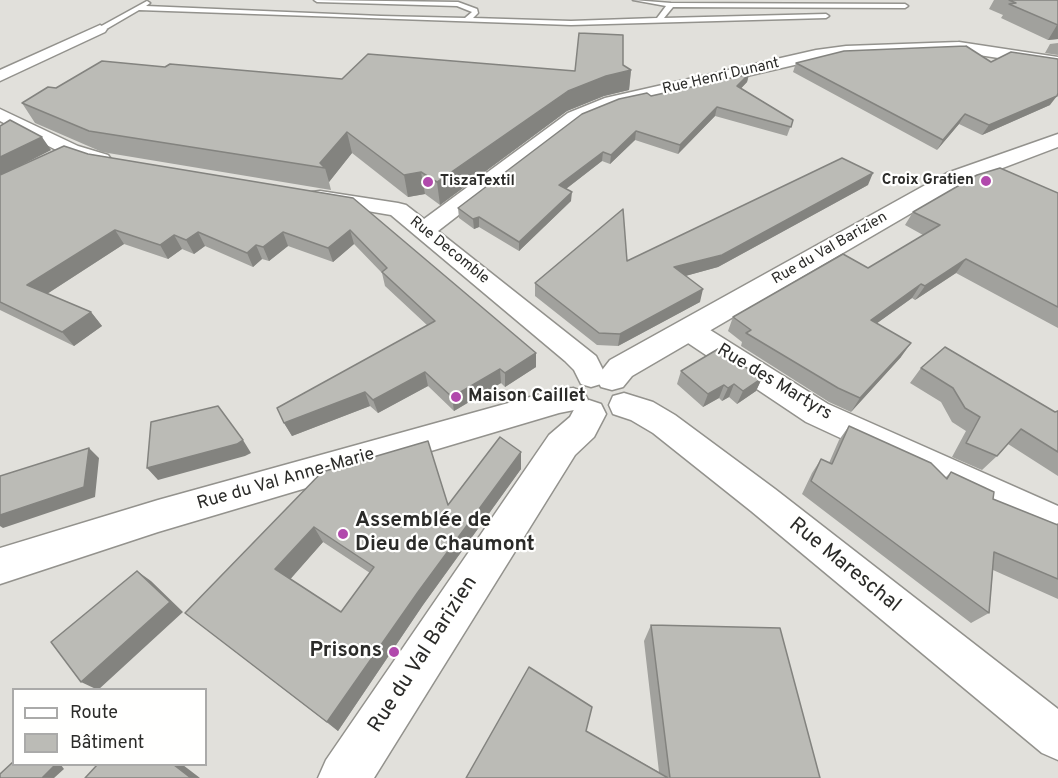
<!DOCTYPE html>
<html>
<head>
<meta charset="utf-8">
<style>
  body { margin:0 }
  #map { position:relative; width:1058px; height:778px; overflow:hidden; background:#e1e0db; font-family:Overpass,sans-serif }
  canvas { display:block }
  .legend { position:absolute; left:12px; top:688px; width:195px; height:78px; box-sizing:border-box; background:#fffffe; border:2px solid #aaaaa9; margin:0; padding:8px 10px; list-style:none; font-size:18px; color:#2b2b29 }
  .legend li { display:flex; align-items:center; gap:12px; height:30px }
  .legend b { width:30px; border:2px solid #aaaaa9 }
</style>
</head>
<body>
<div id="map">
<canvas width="1058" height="778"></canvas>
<ul class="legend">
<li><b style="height:8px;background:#fff"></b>Route</li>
<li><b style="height:16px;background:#bbbbb6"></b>Bâtiment</li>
</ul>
</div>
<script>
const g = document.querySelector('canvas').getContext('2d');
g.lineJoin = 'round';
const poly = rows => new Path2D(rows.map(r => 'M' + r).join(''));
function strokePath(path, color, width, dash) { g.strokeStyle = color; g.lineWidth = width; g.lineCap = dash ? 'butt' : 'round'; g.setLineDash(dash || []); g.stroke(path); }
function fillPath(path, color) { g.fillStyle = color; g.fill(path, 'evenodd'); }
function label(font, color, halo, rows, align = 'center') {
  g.font = font + ' Overpass,sans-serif'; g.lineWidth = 4.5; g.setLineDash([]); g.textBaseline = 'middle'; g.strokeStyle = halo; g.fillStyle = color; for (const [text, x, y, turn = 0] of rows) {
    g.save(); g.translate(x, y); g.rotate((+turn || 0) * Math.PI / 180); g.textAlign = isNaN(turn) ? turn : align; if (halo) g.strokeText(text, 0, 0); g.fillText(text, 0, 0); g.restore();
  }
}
const lane = poly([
  [314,0,458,2,477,9,478,13,473,18,571,21,657,18,666,6,633,0,671,3,905,4,908,6,905,8,673,7,664,18,826,14,829,16,826,18,571,25,139,10,103,31,96,29,147,1,150,3,146,6,381,16,465,18,472,12,457,6,317,2,314,0]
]);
const street = poly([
  [100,25,107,29,105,32,0,81,0,70,100,25],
  [959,42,1058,57,1058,67,959,52,846,56,816,60,617,106,580,121,438,231,596,356,606,376,601,384,591,387,581,384,574,370,565,361,391,215,320,203,312,202,309,197,312,192,320,191,398,203,406,205,424,219,568,113,605,98,816,50,846,46,959,42],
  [0,109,78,146,108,155,111,159,108,163,101,165,64,154,0,121,0,109],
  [689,320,699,323,828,404,1058,506,1058,539,806,422,679,337,675,330,679,323,689,320],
  [573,388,584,392,588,400,584,408,559,413,158,532,0,584,0,548,158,500,559,389,573,388],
  [624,393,653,402,675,415,775,489,1058,709,1058,760,1042,753,751,511,653,433,631,420,613,414,609,405,613,396,624,393]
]);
const secondary = poly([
  [1058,134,1058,147,963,183,632,376,623,387,612,390,601,387,596,378,610,360,947,173,1058,134],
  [589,400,601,404,606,414,594,437,575,455,374,778,318,778,326,760,549,435,570,417,577,404,589,400]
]);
strokePath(lane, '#93928d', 3);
strokePath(street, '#93928d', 3);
strokePath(secondary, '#93928d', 3);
fillPath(lane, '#fff');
fillPath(street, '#fff');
fillPath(secondary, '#fff');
fillPath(poly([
  [994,0,1058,0,1058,39,1048,40,1001,18,1003,15,989,9],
  [1058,43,1058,55,1045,53,1050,44],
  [796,63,1050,105,982,135,959,124,937,150,793,72],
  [623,65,631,70,629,90,604,96,567,111,440,205,425,194,408,197,352,153,329,182,331,190,102,152,35,123,22,103,56,88,165,67,342,79,575,71],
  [749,74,747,82,741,88,793,120,787,136,715,116,678,154,635,140,610,164,602,161,566,189,571,201,519,251,479,227,474,229,459,218,458,208,651,96],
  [0,126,51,150,4,174,88,154,353,198,536,367,505,387,501,383,454,411,428,386,378,413,370,406,292,436,284,423,428,326,385,286,382,273,354,244,333,262,288,246,269,261,262,259,253,267,205,246,194,254,182,249,168,259,124,244,47,294,91,312,102,326,74,346,0,310],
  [868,185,718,267,685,276,700,302,618,346,597,345,535,296,535,283,627,261],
  [1058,193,1058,328,956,273,915,300,912,298,877,323,901,357,851,412,829,402,741,346,742,342,728,331,733,317,868,268,923,235,905,225,913,212],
  [921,368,1055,412,1058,410,1058,476,1008,444,997,456,982,470,952,457,966,431,952,422,941,402,910,383],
  [681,371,762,378,756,391,737,404,729,397,722,401,719,398,703,407,677,384],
  [849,426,945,478,951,472,993,499,1055,525,1058,523,1058,599,993,570,989,613,971,623,802,494,812,473,821,459,829,463,839,440],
  [428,441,448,505,521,452,521,469,423,605,338,731,185,613],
  [323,542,370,573,341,612,290,579],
  [651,625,820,778,466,778,586,731,659,772,644,641]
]), '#a1a19d');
fillPath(poly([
  [1057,25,1058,25,1058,39,1048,40],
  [631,70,629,90,604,96,567,111,440,205,437,182,568,91,606,76],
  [749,74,747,82,735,95,737,86],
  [1057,96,1050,105,982,135,989,125],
  [717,107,715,116,678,154,680,145],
  [965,114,959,124,937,150,943,140],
  [636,131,635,140,610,164,611,155],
  [347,132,352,153,329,182,325,168,320,163],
  [42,137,51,150,0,176,0,157],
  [603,152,602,161,558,195,559,185],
  [421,172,425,194,408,197,404,175],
  [873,173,868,185,718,267,671,280,674,267],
  [572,192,571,201,519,251,519,242],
  [479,217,479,227,474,229,473,219],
  [115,230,124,244,39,299,27,285],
  [350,230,354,244,333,262,328,248],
  [198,232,205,246,194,254,186,240],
  [283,232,288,246,269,261,263,247],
  [174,235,182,249,168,259,160,245],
  [256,245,262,259,253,267,247,253],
  [966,259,956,273,915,300,925,286],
  [921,284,912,298,862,334,871,320],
  [703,289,700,302,618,346,620,334],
  [91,312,102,326,74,346,62,332],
  [911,343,901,357,851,412,860,398],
  [536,353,536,367,505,387,505,373],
  [500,369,501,383,454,411,452,397],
  [425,372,428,386,378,413,373,400],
  [762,378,756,391,737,404,743,391],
  [734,384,729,397,722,401,728,388],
  [724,385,719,398,703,407,708,394],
  [365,392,370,406,292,436,284,423],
  [243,440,251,453,245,456,158,480,147,468],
  [89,448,99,458,95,497,3,528,0,526,0,515],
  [521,452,521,469,423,605,338,731,327,722,418,592],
  [314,527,323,542,287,583,275,569],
  [137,571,151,581,183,612,98,690,81,682],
  [52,765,61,765,64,769,54,778,42,778],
  [174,765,183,765,200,778,191,778]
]), '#83837f');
const building = poly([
  [1009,0,1058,0,1058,25,1009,4,1016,3,1009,0],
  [579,33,623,35,623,65,631,70,606,76,568,91,437,182,421,172,404,175,347,132,320,163,325,168,89,131,22,103,48,87,56,88,102,61,165,67,170,64,342,79,368,54,575,71,579,33],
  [966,46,991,62,1011,52,1058,59,1058,93,1057,96,989,125,965,114,943,140,796,63,844,51,966,46],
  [749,74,737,86,793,120,791,127,717,107,680,145,636,131,611,155,603,152,559,185,572,192,519,242,479,217,473,219,458,208,582,114,619,99,647,93,651,96,749,74],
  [10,120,42,137,0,157,0,126,10,120],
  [64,146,88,154,353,198,536,353,505,373,500,369,452,397,425,372,373,400,365,392,284,423,277,408,435,321,382,272,387,268,350,230,328,248,283,232,263,247,256,245,247,253,198,232,186,240,174,235,160,245,115,230,27,285,91,312,62,332,0,302,0,175,64,146],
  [842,158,873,173,722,255,674,267,703,289,620,334,599,333,535,283,623,209,627,261,842,158],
  [1000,168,1058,193,1058,307,966,259,925,286,921,284,871,320,911,343,860,398,838,388,746,333,751,330,733,317,843,254,868,268,940,225,913,212,977,175,1000,168],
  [945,347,1055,412,1058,411,1058,452,1021,429,997,456,966,443,980,417,965,408,953,388,921,368,945,347],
  [718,349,762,378,743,391,734,384,728,388,724,385,708,394,681,371,718,349],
  [218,406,243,440,237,444,147,468,151,422,218,406],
  [849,426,931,463,947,479,951,472,994,492,993,499,1058,525,1058,579,994,552,989,613,811,481,821,459,832,464,849,426],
  [500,437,521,452,418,592,327,722,185,613,322,472,428,441,448,505,500,437],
  [314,527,374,567,341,612,275,569,314,527],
  [89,448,84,487,0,515,0,476,89,448],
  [137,571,170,602,81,682,51,642,137,571],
  [651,625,780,628,820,778,670,778,651,625],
  [529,667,592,707,586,731,668,778,466,778,529,667],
  [14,761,14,765,52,765,54,766,42,778,0,778,0,774,14,761],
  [97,765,174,765,191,778,85,778,97,765]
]);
fillPath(building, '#bbbbb6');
strokePath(building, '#83837f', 1.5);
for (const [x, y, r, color] of [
  [986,181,6,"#b149ac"],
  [428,182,6,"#b149ac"],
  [456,397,6,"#b149ac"],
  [343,534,6,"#b149ac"],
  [394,652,6,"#b149ac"]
]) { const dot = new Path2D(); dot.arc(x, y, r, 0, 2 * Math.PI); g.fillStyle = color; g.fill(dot); strokePath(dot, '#fffffe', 2); }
label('15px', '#2b2b29', '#fffffe', [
  ["Rue Henri Dunant",721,77,-13],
  ["Rue du Val Barizien",830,249,-30],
  ["Rue Decomble",449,251,39]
]);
label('bold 15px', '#2b2b29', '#fffffe', [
  ["Croix Gratien",974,181],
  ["TiszaTextil",440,182,"left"]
], 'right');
label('18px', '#2b2b29', '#fffffe', [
  ["Rue des Martyrs",774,383,31],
  ["Rue du Val Anne-Marie",286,480,-16]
]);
label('bold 18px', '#2b2b29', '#fffffe', [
  ["Maison Caillet",468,397]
], 'left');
label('bold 21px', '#2b2b29', '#fffffe', [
  ["Assemblée de",355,522],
  ["Dieu de Chaumont",355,546],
  ["Prisons",382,652,"right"]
], 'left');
label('21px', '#2b2b29', '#fffffe', [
  ["Rue Mareschal",844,566,39],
  ["Rue du Val Barizien",424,655,-57]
]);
</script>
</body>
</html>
